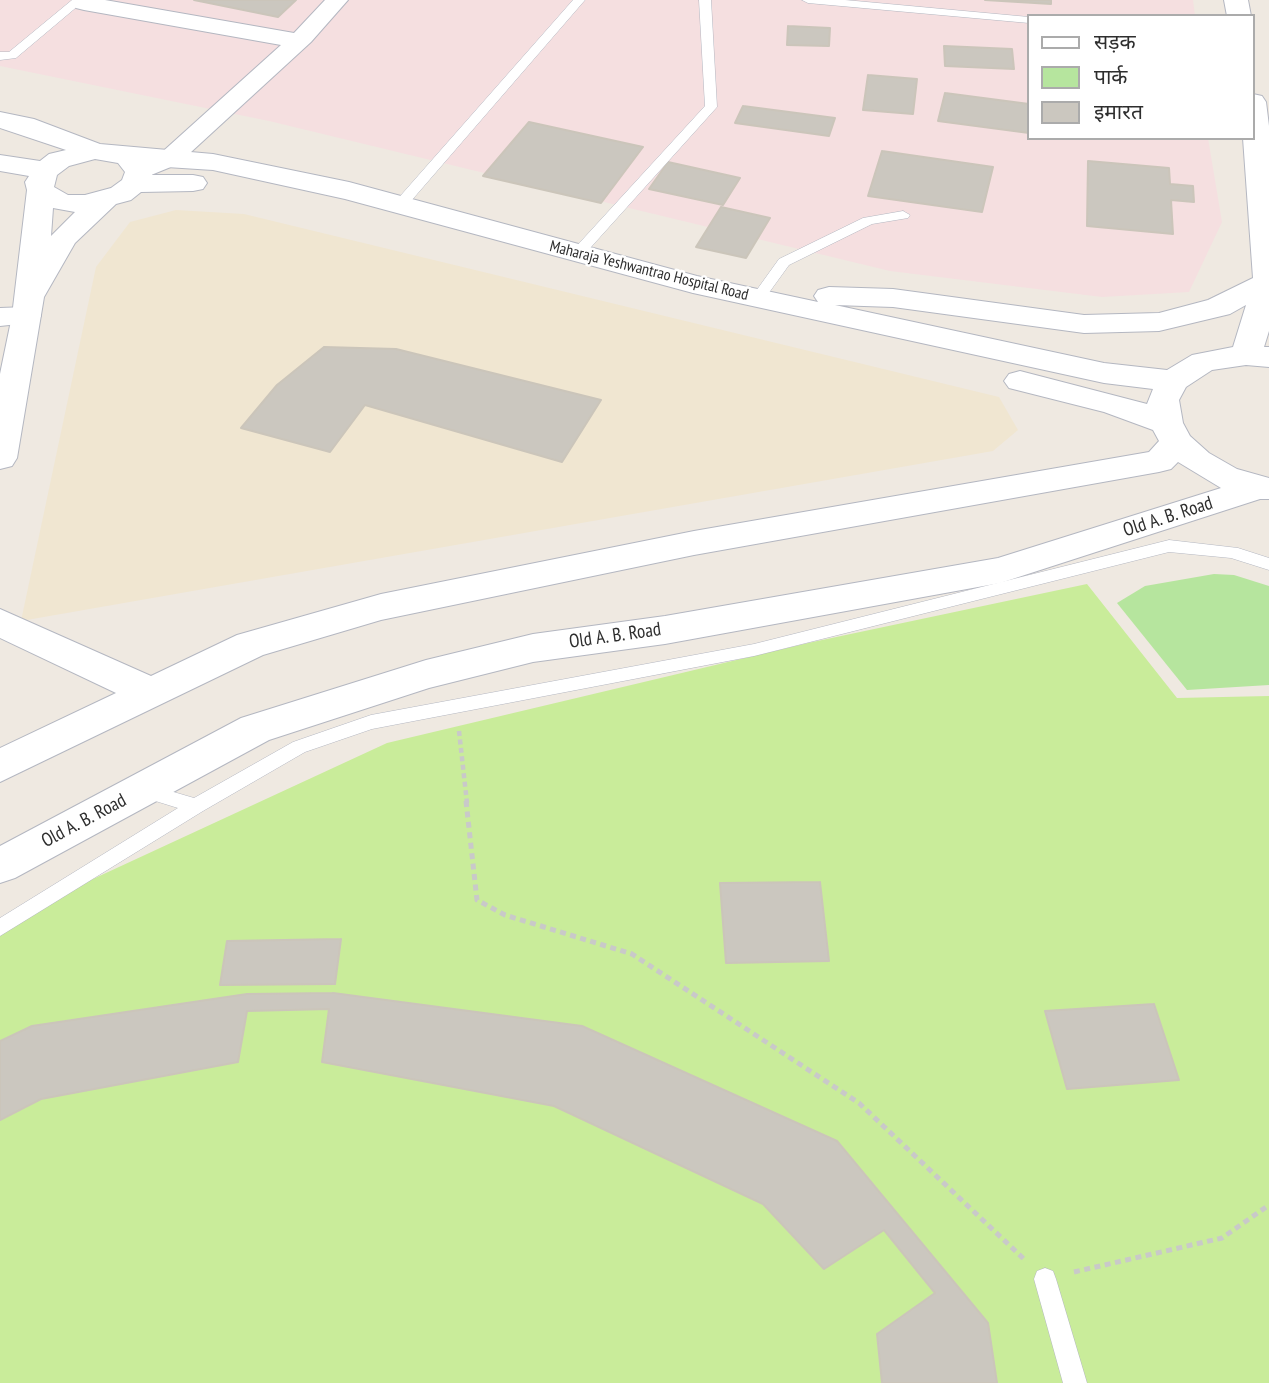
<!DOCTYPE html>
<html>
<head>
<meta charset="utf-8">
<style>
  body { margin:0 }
  #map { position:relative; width:1269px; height:1383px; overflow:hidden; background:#efe9e1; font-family:"PT Sans Narrow","Noto Sans Devanagari",sans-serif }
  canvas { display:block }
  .legend { position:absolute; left:1027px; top:14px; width:228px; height:126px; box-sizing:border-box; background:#fff; border:2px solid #ababab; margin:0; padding:9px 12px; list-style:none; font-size:21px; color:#2e2e2e }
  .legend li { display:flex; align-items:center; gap:14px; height:35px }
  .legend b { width:35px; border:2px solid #ababab }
</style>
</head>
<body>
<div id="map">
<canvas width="1269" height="1383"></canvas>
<ul class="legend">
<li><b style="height:9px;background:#fff"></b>सड़क</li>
<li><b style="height:19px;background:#b6e59e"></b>पार्क</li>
<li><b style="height:19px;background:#cbc7bf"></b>इमारत</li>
</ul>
</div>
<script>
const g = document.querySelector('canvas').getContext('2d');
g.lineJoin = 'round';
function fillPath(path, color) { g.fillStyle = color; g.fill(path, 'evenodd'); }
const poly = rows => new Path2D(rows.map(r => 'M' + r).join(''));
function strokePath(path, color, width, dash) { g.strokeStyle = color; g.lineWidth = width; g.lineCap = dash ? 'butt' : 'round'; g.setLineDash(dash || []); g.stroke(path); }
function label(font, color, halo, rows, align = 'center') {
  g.font = font + ' "PT Sans Narrow",sans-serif'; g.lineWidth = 5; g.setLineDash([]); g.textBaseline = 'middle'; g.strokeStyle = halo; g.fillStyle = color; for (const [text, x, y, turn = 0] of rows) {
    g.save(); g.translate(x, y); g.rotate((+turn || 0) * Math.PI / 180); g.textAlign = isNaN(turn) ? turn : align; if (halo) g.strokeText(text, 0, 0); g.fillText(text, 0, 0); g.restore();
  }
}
fillPath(poly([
  [176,210,244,214,999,397,1018,430,993,451,21,621,96,267,130,222]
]), '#f0e6d1');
fillPath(poly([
  [0,0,1193,0,1195,16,1029,16,1029,138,1208,138,1222,222,1189,292,1102,297,890,271,269,121,0,66]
]), '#f5dfe0');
fillPath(poly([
  [1214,574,1234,575,1269,586,1269,685,1187,690,1117,603,1145,586]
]), '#b6e59e');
fillPath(poly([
  [1087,584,1177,698,1269,696,1269,1383,0,1383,0,922,387,743,808,643]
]), '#c9ec9a');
const building = poly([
  [194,0,296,0,278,17,194,0],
  [985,0,1051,0,1051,4,985,0],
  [788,26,830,28,829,46,787,45,788,26],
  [944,46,1012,49,1014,69,945,66,944,46],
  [868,75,917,79,913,114,863,110,868,75],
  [945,93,1029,104,1029,133,938,121,945,93],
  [743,106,835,118,829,136,735,123,743,106],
  [529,122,643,147,601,203,483,176,529,122],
  [882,151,993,167,982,212,868,196,882,151],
  [1088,161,1169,168,1170,184,1193,186,1194,202,1171,200,1173,234,1087,226,1088,161],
  [668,162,740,178,723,205,649,189,668,162],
  [721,207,770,218,746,258,696,247,721,207],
  [324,347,396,349,601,400,562,462,365,405,330,452,241,428,277,385,324,347],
  [820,882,829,961,726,963,720,883,820,882],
  [341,939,335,984,220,985,227,941,341,939],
  [333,993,582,1026,837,1141,988,1323,997,1383,882,1383,877,1334,935,1293,884,1230,824,1269,763,1204,554,1106,322,1062,329,1009,247,1011,238,1062,41,1099,0,1120,0,1041,32,1026,247,994,333,993],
  [1154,1004,1179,1080,1067,1089,1045,1011,1154,1004]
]);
fillPath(building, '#cbc7bf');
strokePath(building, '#cbc5ba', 2);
const lane = poly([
  [72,0,85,0,16,58,0,60,0,52,9,52,72,0],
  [573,0,585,0,405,208,395,208,395,202,573,0],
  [699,0,711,0,717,107,583,256,573,256,573,250,705,106,699,0],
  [802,0,845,0,1029,17,1029,23,808,3,802,0],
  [903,211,910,215,908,218,872,224,789,265,763,301,753,301,751,298,779,259,863,218,903,211],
  [1169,540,1238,548,1269,558,1269,570,1231,558,1169,552,754,656,372,729,305,752,203,811,0,936,0,918,178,808,136,795,134,790,136,785,143,783,194,798,293,742,371,715,754,644,1169,540],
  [1045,1268,1053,1271,1056,1279,1087,1383,1063,1383,1034,1279,1037,1271,1045,1268]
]);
const street = poly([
  [73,0,105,0,294,33,325,0,348,0,311,42,178,164,139,180,130,177,126,172,130,167,160,154,281,45,84,10,76,8,73,0],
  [27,307,37,310,41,316,37,322,0,326,0,308,27,307]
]);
const secondary = poly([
  [1224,0,1248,0,1251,16,1227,16,1224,0],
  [1253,94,1262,96,1266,102,1269,126,1269,331,1264,347,1269,347,1269,367,1246,365,1212,370,1186,387,1179,400,1183,423,1190,436,1209,453,1237,469,1269,478,1269,499,1260,499,1000,583,665,644,533,662,429,688,269,740,15,878,0,883,0,846,241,718,426,660,533,634,665,616,998,558,1221,488,1178,462,1171,469,1159,472,694,555,381,620,263,655,0,782,0,748,116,693,0,638,0,609,151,676,237,635,381,594,694,531,1149,452,1159,441,1153,430,1104,412,1009,388,1004,381,1009,374,1020,371,1147,404,1153,389,1104,383,693,293,345,199,213,170,151,166,152,175,193,175,203,177,207,183,203,189,193,191,141,192,131,200,116,204,75,243,44,297,17,458,12,466,0,469,0,374,12,316,27,190,25,182,29,176,0,171,0,155,40,161,49,154,66,150,0,128,0,112,34,119,100,144,213,154,349,182,697,276,818,302,814,296,818,290,829,287,893,289,1084,315,1159,313,1208,300,1253,278,1243,138,1253,138,1253,94],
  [95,159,118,163,125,172,122,180,111,188,85,195,68,195,54,187,57,175,69,166,95,159],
  [53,208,75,212,51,236,53,208],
  [835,305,893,307,1084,333,1159,331,1230,314,1246,305,1233,347,1192,355,1167,370,1104,363,835,305]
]);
strokePath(lane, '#b4b7c1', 1);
strokePath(street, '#b4b7c1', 2);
strokePath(secondary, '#b4b7c1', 2);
strokePath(poly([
  [459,731,467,803]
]), '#c9c9c9', 4.5, [5, 3.5]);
strokePath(poly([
  [466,801,477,900,505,915,632,954,859,1103,1025,1260],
  [1074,1272,1222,1238,1269,1205]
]), '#c9c9c9', 5, [6, 4.5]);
fillPath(lane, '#fff');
fillPath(street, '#fff');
fillPath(secondary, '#fff');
label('16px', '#2e2e2e', '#fff', [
  ["Maharaja Yeshwantrao Hospital Road",649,271,14]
]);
label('19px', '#2e2e2e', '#fff', [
  ["Old A. B. Road",1168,517,-18],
  ["Old A. B. Road",615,636,-8],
  ["Old A. B. Road",84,821,-28]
]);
</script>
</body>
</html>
